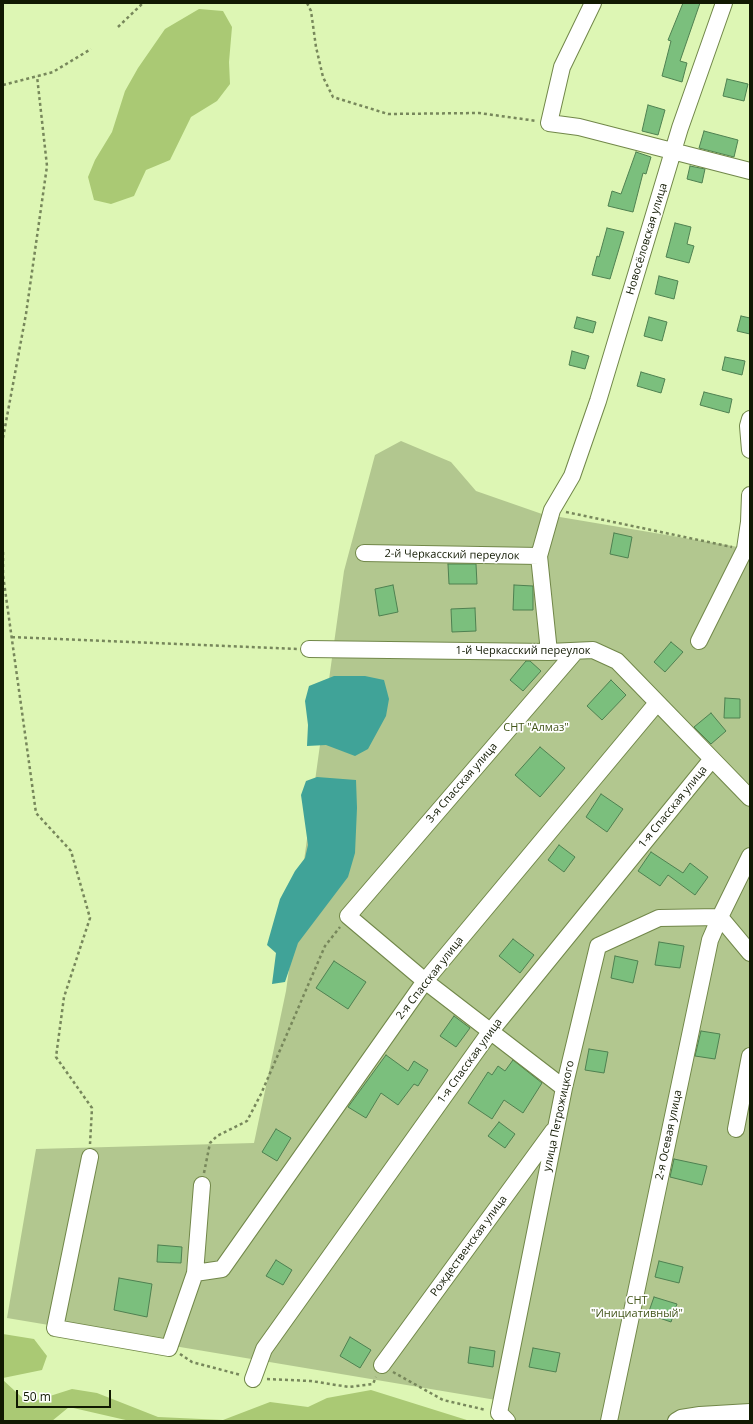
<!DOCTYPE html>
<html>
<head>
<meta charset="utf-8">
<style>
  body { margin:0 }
  #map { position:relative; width:753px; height:1424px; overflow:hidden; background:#ddf6b4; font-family:"Open Sans",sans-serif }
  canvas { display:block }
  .frame { position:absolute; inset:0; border:4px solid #111902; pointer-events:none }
  .scale { position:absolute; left:16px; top:1390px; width:95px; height:18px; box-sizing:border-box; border:2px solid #111902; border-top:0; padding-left:5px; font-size:12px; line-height:14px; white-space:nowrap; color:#111902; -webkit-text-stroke:3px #fff; paint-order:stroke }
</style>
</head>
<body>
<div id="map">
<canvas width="753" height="1424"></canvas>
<div class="frame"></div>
<div class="scale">50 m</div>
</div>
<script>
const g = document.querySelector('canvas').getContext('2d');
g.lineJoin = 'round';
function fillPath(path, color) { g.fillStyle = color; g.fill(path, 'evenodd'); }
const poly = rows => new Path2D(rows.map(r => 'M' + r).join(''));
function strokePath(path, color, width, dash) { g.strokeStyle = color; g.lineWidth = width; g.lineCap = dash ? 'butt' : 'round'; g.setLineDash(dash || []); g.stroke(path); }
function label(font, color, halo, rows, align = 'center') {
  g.font = font + ' "Open Sans",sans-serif'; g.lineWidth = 3.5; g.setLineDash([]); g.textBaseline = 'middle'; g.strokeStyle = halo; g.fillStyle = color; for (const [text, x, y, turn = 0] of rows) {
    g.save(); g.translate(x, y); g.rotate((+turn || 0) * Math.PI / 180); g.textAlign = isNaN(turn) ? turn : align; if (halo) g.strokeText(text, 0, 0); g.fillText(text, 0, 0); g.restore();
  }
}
fillPath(poly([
  [401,441,451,462,476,491,542,514,750,549,750,1421,500,1421,502,1401,7,1318,36,1149,254,1143,286,991,344,571,375,455]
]), '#b2c78f');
fillPath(poly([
  [199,9,223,11,232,27,229,62,230,84,217,101,191,117,170,160,146,170,134,196,111,204,94,200,88,177,95,160,112,132,125,91,138,68,165,29],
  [3,1334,34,1339,47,1356,42,1370,3,1378],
  [3,1380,28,1403,72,1389,97,1393,158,1417,223,1420,270,1402,308,1407,327,1398,371,1390,470,1421,130,1421,69,1407,52,1421,3,1421]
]), '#aac974');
fillPath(poly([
  [334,676,365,676,384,680,389,699,386,716,368,749,355,756,326,745,307,746,308,725,305,701,309,686],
  [317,777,356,780,357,808,355,853,348,877,298,943,285,982,272,984,276,953,267,945,280,899,295,871,305,858,308,845,301,795,306,781]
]), '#40a398');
const building = poly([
  [683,3,700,3,680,61,687,63,682,82,662,76,671,41,668,40,683,3],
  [727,79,748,84,744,101,723,96,727,79],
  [648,105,665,110,658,135,642,131,648,105],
  [704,131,738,140,734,157,699,148,704,131],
  [636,152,651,157,646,174,643,173,633,212,608,206,612,191,621,194,636,152],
  [690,166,705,169,702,183,687,179,690,166],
  [675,223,691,227,687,244,694,246,689,263,666,257,675,223],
  [607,228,624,232,610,279,592,275,597,256,599,257,607,228],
  [659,276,678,281,674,299,655,294,659,276],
  [741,316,750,318,750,334,737,331,741,316],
  [577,317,596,322,593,333,574,328,577,317],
  [649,317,667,322,662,341,644,336,649,317],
  [572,351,589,356,585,369,569,365,572,351],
  [725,357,745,361,742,375,722,370,725,357],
  [641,372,665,379,661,393,637,386,641,372],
  [704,392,732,399,729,413,700,405,704,392],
  [614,533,632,537,628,558,610,554,614,533],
  [448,564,476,564,477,584,449,584,448,564],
  [393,585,398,612,379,616,375,589,393,585],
  [514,585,533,586,533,610,513,610,514,585],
  [475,608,476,631,452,632,451,609,475,608],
  [671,642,683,652,665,672,654,662,671,642],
  [526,661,530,661,541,671,523,691,510,680,526,661],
  [611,680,626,695,602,720,587,706,611,680],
  [725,698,740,699,740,718,724,718,725,698],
  [711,713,726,731,711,744,694,727,711,713],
  [540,747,565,768,540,797,515,775,540,747],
  [601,794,623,809,607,832,586,817,601,794],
  [559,845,575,857,564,872,548,860,559,845],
  [651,852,683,873,690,863,708,877,695,895,668,875,660,886,638,871,651,852],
  [513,939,534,955,520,973,499,956,513,939],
  [659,942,684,946,680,968,655,965,659,942],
  [615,956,638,961,633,983,611,978,615,956],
  [334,961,366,982,348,1009,316,988,334,961],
  [454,1016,470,1028,456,1047,440,1036,454,1016],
  [701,1031,720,1034,715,1059,695,1056,701,1031],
  [589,1049,608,1052,604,1073,585,1070,589,1049],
  [386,1055,408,1071,414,1061,428,1070,418,1086,414,1084,398,1105,381,1093,366,1118,348,1107,386,1055],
  [513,1060,542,1083,523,1113,504,1100,492,1119,468,1103,488,1072,492,1075,498,1066,505,1071,513,1060],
  [499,1122,515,1134,505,1148,488,1136,499,1122],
  [276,1129,291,1138,277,1161,262,1152,276,1129],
  [674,1159,707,1166,702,1185,670,1177,674,1159],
  [158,1245,182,1247,181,1263,157,1262,158,1245],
  [276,1260,292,1270,283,1285,266,1276,276,1260],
  [659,1261,683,1267,679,1283,655,1277,659,1261],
  [119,1278,152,1284,147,1317,114,1310,119,1278],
  [654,1297,677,1304,671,1322,648,1314,654,1297],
  [350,1337,371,1350,360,1368,340,1356,350,1337],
  [470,1347,495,1351,493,1367,468,1363,470,1347],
  [533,1348,560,1353,556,1372,529,1367,533,1348]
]);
fillPath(building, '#7bbf7d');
strokePath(building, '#4f8151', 1);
const minor = poly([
  [593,3,562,67,549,123,579,127,750,171],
  [750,419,748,426,750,450],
  [364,553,539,556],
  [699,641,745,549,749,522,750,495],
  [309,649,549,652,593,650,617,661,750,798],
  [549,652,539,556,552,510,572,476,598,401,680,128,724,3],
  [564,1088,425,981,348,916,576,651],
  [736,1129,750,1056],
  [90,1157,55,1328,169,1348,195,1273,202,1185],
  [195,1273,222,1269,425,981,657,703],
  [382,1365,553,1131],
  [253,1379,264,1349,490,1032,712,759],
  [507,1421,499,1413,564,1088,598,946,659,918,720,917,750,953],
  [609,1421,710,940,720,917,750,856],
  [676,1421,681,1418,700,1415,750,1412]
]);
strokePath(minor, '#718749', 18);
strokePath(poly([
  [307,3,311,11,316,47,323,77,333,97,388,114,479,113,537,121],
  [118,27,143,3],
  [3,85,53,72,91,49],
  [3,438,26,314,47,166,37,76],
  [566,512,732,547],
  [3,552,3,575,36,813,71,851,90,918,64,997,56,1057,92,1108,90,1144],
  [12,637,297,649],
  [204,1173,210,1143,217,1136,247,1121,261,1094,325,946,340,927],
  [180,1354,192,1362,241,1375],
  [393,1372,443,1400,486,1410],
  [267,1379,311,1381,349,1387,373,1384,376,1377]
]), '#77875b', 2.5, [3, 3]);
strokePath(minor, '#fff', 16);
label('11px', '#111902', '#fff', [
  ["Новосёловская улица",647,239,-73],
  ["2-й Черкасский переулок",452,555,1],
  ["1-й Черкасский переулок",523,651],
  ["3-я Спасская улица",462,783,-49],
  ["1-я Спасская улица",673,807,-51],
  ["2-я Спасская улица",430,978,-52],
  ["1-я Спасская улица",470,1061,-54],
  ["улица Петрожицкого",559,1116,-78],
  ["2-я Осевая улица",669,1135,-78],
  ["Рождественская улица",469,1246,-54]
]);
label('11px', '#44571b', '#fff', [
  ["СНТ \"Алмаз\"",536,728],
  ["СНТ",637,1301],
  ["\"Инициативный\"",637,1314]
]);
</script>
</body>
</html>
